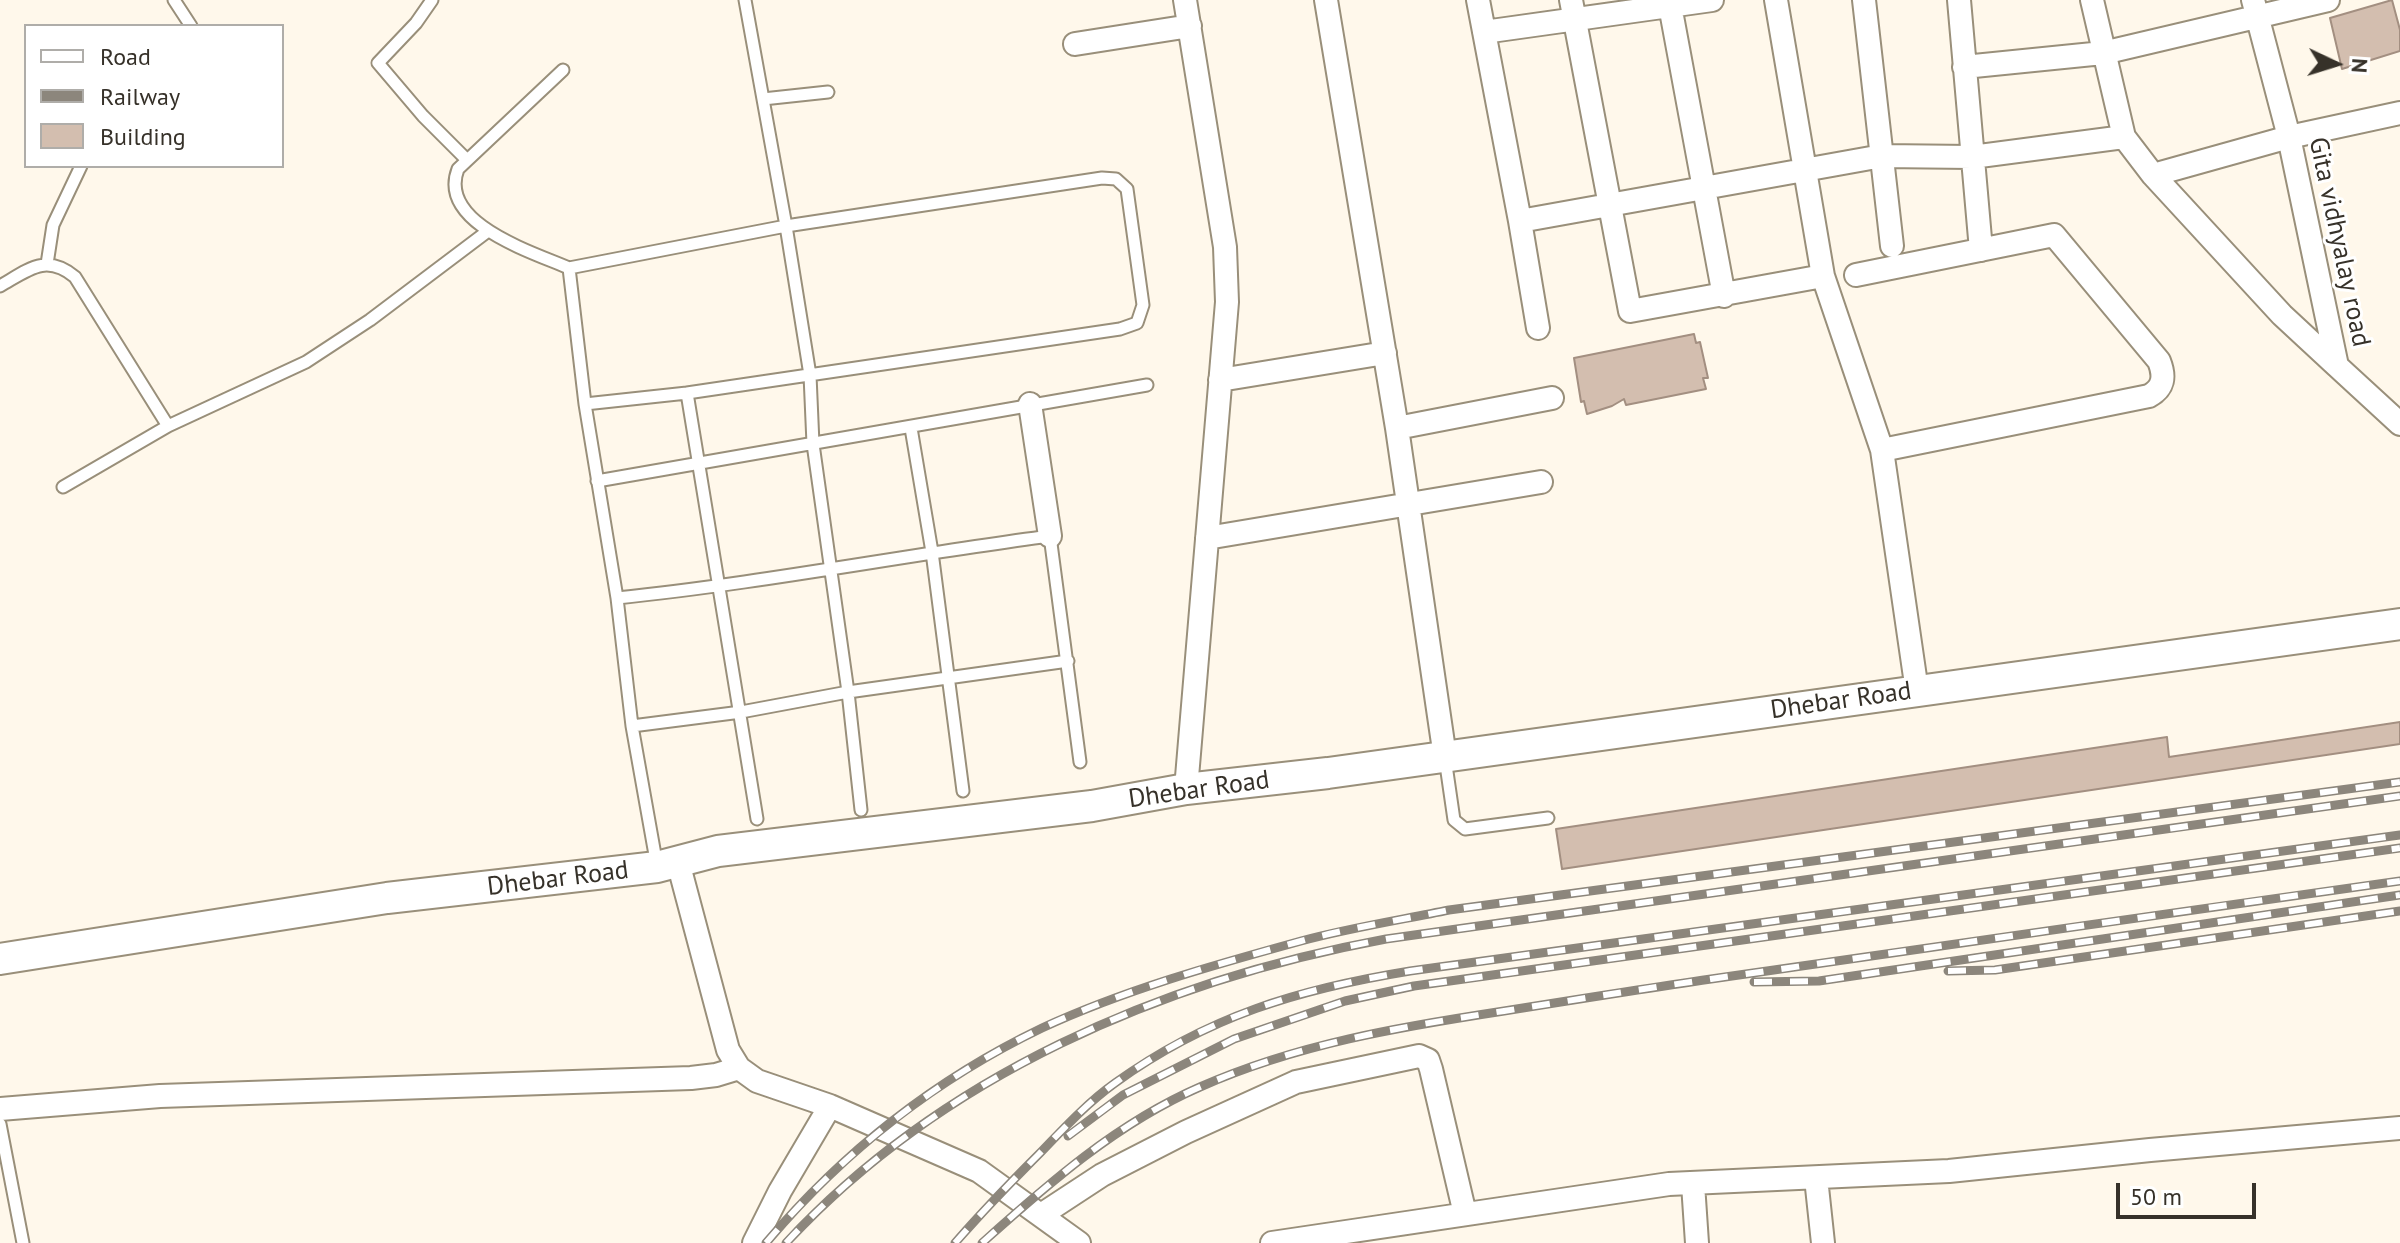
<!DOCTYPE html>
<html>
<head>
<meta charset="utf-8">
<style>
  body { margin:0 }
  #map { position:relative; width:2400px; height:1243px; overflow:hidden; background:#fff8eb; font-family:"PT Sans",sans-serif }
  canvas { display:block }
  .legend { position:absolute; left:24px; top:24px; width:260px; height:144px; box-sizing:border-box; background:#fff; border:2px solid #afada9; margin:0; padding:10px 14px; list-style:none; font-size:24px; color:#363129 }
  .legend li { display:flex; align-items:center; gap:16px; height:40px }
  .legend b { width:40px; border:2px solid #afada9 }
  .north { position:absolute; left:2296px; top:24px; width:80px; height:80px; -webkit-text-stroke:6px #fff; paint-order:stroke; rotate:94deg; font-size:22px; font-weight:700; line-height:32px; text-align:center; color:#363129 }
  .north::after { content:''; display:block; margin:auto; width:28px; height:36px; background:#363129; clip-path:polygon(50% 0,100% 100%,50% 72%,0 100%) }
  .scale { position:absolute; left:2116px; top:1183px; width:140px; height:36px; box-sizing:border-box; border:4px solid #363129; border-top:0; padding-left:10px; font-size:24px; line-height:28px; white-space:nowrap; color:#363129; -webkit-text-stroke:6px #fff; paint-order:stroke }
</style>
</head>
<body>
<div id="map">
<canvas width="2400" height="1243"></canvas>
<ul class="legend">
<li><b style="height:10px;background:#fff"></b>Road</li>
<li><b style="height:10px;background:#8c867c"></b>Railway</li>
<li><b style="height:22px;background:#d3beaf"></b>Building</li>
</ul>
<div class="north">N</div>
<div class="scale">50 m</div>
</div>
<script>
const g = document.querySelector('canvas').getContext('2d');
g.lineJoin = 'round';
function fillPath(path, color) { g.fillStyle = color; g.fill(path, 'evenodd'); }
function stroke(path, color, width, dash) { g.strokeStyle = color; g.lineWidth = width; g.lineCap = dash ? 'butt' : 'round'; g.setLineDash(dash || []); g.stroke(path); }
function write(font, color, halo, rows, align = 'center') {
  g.font = font + ' "PT Sans",sans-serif'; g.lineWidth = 6; g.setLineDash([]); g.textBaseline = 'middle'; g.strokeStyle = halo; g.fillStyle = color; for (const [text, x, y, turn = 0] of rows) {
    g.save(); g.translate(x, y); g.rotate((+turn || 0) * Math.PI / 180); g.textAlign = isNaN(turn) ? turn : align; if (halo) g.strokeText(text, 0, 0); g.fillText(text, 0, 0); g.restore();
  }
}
const building = new Path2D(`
  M2392 0 2400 30V51L2342 69 2330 18Z
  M1694 334 1696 343 1700 342 1708 378H1703L1706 389 1626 405 1624 399 1612 406 1587 414 1584 401 1581 402 1574 358Z
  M2400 722V744L1562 869 1556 829 2167 737 2169 757Z`);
const lane = new Path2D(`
  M174 0 191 26
  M432 0 416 23 378 63 423 116 467 160
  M745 0 786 226 810 375 813 444 848 692 861 810
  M563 70 458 169C437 223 532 252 569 268L585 404 617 598 632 726 657 866
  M763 99 828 92
  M47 264 53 225 81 166
  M569 268 786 226 1102 178 1116 179 1127 189 1143 305 1137 323 1120 329 687 393 585 404
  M0 286C28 270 46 253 75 277L168 426
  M687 393 757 819
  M911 428 932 552 963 791
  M597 481 1147 385
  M63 487 168 426 306 362 370 320 488 231
  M617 598C762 583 905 555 1050 536L1080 762
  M632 726 741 712 848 692 1068 661
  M1445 758 1454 820 1465 829 1548 818
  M0 1124 23 1243`);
const street = new Path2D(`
  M1185 0 1225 247 1227 302 1186 789
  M1326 0 1397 428 1445 757
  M1478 0 1520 221 1882 156 1972 157 2124 137
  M1571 0 1630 311 1823 276
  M1669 0 1724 296
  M1776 0 1823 276 1882 450 1917 691
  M1864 0 1892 246
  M1959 0 1981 250
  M2092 0 2124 137 2153 175 2282 315 2337 366
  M2253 0 2289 137 2337 366 2400 424
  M1484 32 1712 0
  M1075 44 1190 26
  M1964 67 2103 53 2328 0
  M2153 175 2289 137 2400 113
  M1520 221 1538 328
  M1856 275 2054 235 2159 361C2165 376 2164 388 2149 396L1882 450
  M1220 380 1385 353
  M1030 404 1050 536
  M1397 428 1552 398
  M1207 538 1541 482
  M678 862 728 1050 739 1068 757 1081 830 1106 979 1171 1079 1243
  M0 1109 160 1096 691 1078 716 1075 739 1068
  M1816 1178 1823 1243
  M1693 1184 1697 1243
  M1041 1215 1102 1175 1186 1132 1296 1082 1419 1056 1428 1060 1431 1069 1465 1214
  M754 1243 780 1191 830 1106
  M1272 1243 1669 1184 1949 1171 2150 1150 2400 1128`);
const secondary = new Path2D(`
  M0 959 387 898 657 867 718 851 1092 806 1186 789 1328 773 2400 624`);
const rail = new Path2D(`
  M1948 971 1995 970 2400 911
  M1754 982 1819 981 2400 895
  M1068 1136 1123 1095 1234 1039 1345 1001 1414 986 2400 848
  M766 1243C842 1153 936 1079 1042 1028 1124 990 1214 965 1301 941 1349 928 1400 920 1449 910L2400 782
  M786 1243C942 1075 1163 980 1386 939L2400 796
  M955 1243C982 1212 1010 1183 1039 1154 1063 1129 1087 1103 1115 1083 1208 1016 1299 989 1410 971L2400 835
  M982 1243C1048 1184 1117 1123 1200 1087 1297 1044 1399 1027 1504 1011 1573 1000 1642 989 1711 979 1941 946 2170 913 2400 881`);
const streetNames = [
  ["Gita vidhyalay road",2339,242,78],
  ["Dhebar Road",1841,701,-8],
  ["Dhebar Road",1199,790,-8],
  ["Dhebar Road",558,879,-7]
];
fillPath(building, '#d3beaf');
stroke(building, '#a38f81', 2);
stroke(lane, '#998f7a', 15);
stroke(street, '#998f7a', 26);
stroke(secondary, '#998f7a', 34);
stroke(lane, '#fff', 11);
stroke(street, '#fff', 22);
stroke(secondary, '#fff', 30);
stroke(rail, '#8c867c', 9);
stroke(rail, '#fff', 6, [18]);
write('26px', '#363129', '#fff', streetNames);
</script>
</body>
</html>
